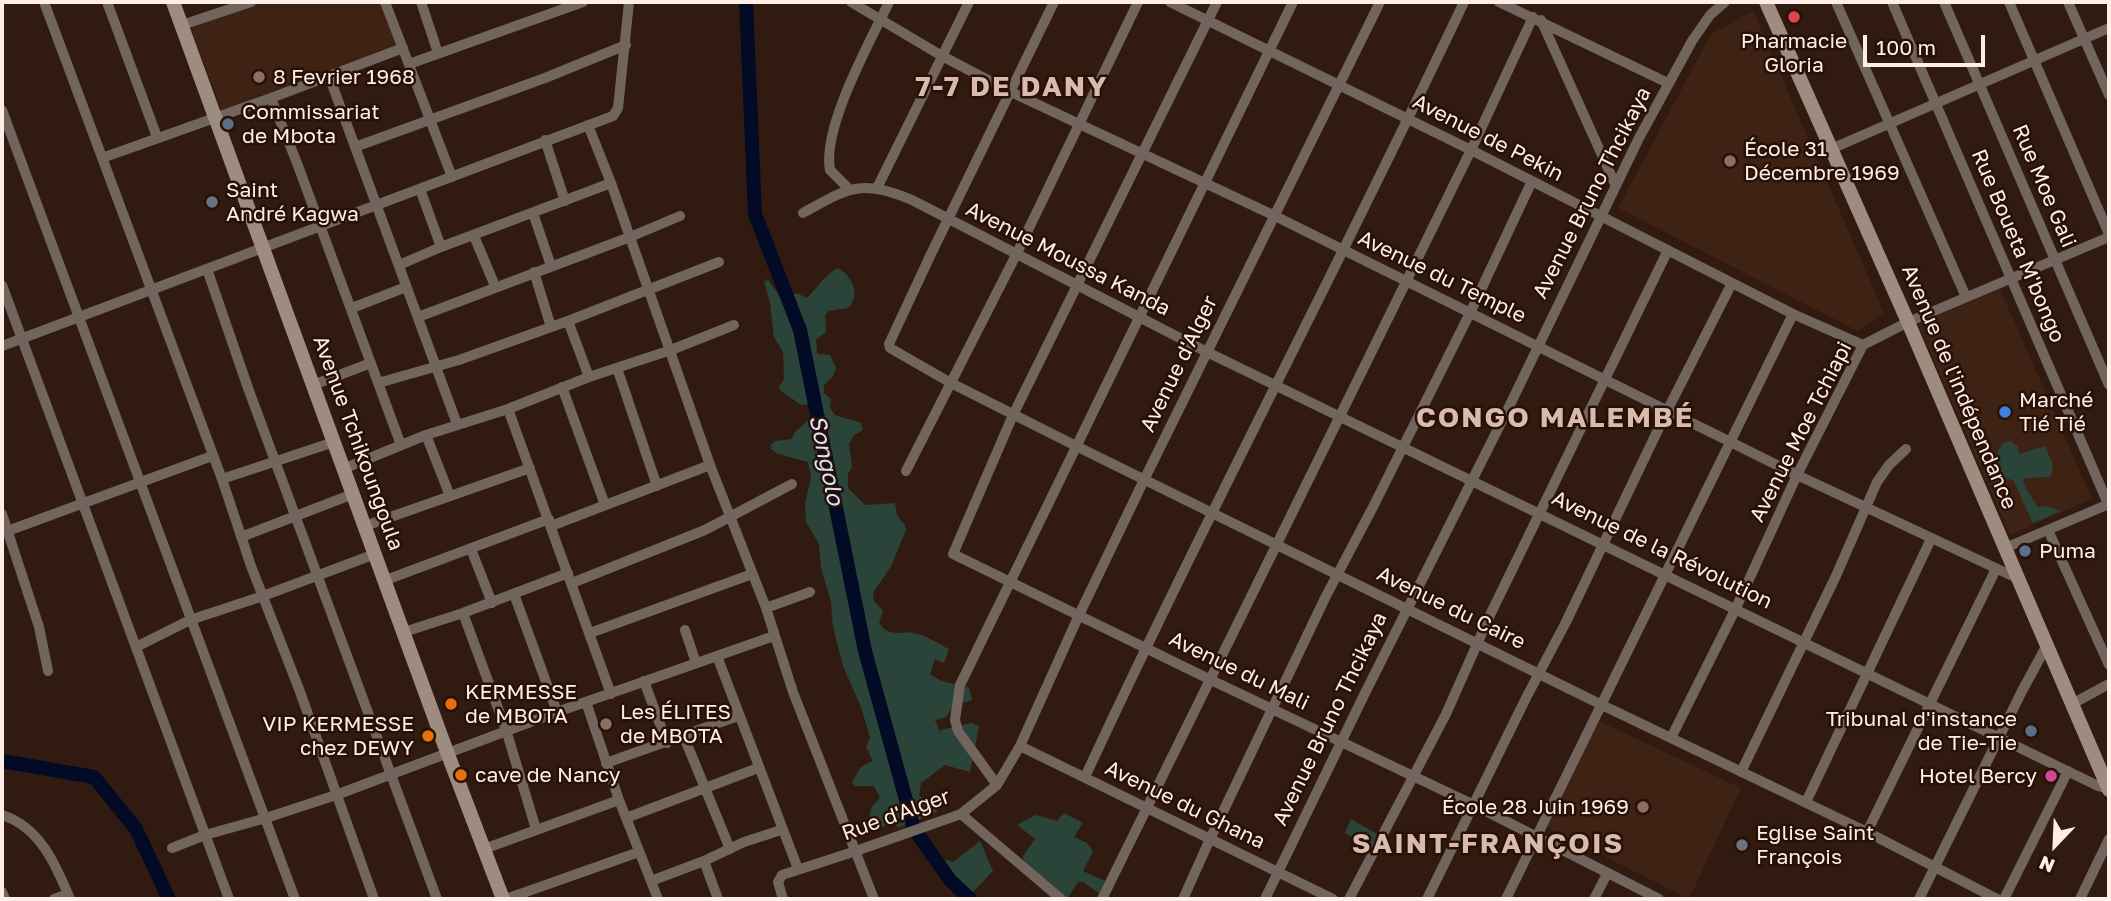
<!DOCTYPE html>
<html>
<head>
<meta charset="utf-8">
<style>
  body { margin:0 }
  #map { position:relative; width:2111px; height:901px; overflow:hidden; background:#311b10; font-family:"Golos Text",sans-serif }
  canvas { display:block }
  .frame { position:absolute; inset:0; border:4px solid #feeee7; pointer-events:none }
  .north { position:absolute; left:2020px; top:810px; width:70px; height:70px; -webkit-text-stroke:5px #271107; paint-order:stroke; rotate:203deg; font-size:19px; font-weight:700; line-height:28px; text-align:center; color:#feeee7 }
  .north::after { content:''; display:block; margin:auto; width:24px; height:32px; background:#feeee7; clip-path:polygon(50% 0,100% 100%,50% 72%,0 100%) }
  .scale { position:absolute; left:1863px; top:35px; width:122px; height:32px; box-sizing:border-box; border:4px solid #feeee7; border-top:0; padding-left:9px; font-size:21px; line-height:24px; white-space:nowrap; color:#feeee7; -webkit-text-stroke:5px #271107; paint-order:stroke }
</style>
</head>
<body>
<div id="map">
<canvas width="2111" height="901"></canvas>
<div class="frame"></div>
<div class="north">N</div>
<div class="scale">100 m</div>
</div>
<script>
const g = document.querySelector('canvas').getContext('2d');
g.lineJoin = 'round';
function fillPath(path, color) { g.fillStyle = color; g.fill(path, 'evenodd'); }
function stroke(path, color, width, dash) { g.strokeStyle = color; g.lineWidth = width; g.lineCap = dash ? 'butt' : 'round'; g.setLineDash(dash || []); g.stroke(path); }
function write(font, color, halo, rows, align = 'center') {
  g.font = font + ' "Golos Text",sans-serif'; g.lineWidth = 5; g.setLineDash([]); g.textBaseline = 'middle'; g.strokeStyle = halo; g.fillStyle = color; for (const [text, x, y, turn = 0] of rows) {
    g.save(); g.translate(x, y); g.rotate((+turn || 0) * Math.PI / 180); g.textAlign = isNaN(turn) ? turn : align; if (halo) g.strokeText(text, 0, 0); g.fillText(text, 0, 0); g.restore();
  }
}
const built = new Path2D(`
  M258 2H381L397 45 222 110 189 26Z
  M1753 11 1884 313 1858 331 1618 208 1711 34Z
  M2000 289 2092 499 2010 535 1918 324Z
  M1597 720 1741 788 1689 899 1545 826Z`);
const green = new Path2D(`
  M838 268C853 277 861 295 848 308L828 311 825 316 826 332 816 339 817 354 830 355 836 368 833 376 824 385V393L831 399 830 408 835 415 861 423 863 430 854 435 849 444 852 467 848 474V488L865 505 895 503 897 515 905 525 906 530 891 566 873 593 874 601 883 611 879 622C887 638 900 631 913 633 925 634 938 644 949 649L944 663 935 659 930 674 941 681 969 687 972 700 954 706 946 717 935 720 940 732 941 730 971 723 979 726 970 772 945 765 921 783 919 796 938 803 937 812 898 828 894 822 876 830 868 823 872 806 880 798 874 786H854L852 782 861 767 873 761 866 747 870 737 861 707 843 666 833 627 831 602 821 568 819 544 806 522 805 504 811 477 808 462 778 454 771 449V445L775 441 792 439 795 432 813 416 814 411 809 404 801 405 780 390 779 387 784 379 783 352 774 337 770 303 764 281 768 280C783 299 798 326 801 350 804 369 804 385 814 403L831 501 837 520 848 588 860 640 861 656 881 716 885 709 859 614 851 573 850 554 840 518 839 505 803 335 797 312 784 293 799 294 806 298C818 289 823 275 838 268Z
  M2011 441 2018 447 2019 454 2045 446C2049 458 2057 465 2050 477L2025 478 2023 481 2026 489 2038 507 2045 506 2061 511 2033 523 2013 480 2004 478 1992 487 1985 465 1989 466 2003 443Z
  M1064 813 1083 823 1074 837 1087 843 1093 851 1083 871 1105 881 1099 893 1083 882H1078L1067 899H1061L1023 864V856L1035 839 1017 825 1036 815 1057 821Z
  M1351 819 1377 834 1370 847 1345 833Z
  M924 838 939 858 953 862 980 841 993 871 972 893 977 899H960L956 894 918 841Z`);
const river = new Path2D(`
  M746 2 755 214 800 330 865 651 914 829 950 880 970 899
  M2 761 94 777 136 829 169 899`);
const street = new Path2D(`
  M44 2 222 479 251 566 299 689 374 899
  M107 2 157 137
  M385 2 452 177
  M421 2 438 53
  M851 2 942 56 1011 92 1273 215 1797 475 2019 579
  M1054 2 931 254 889 344 890 348 951 383 1076 446 1602 705 1867 832 1997 899
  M1170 2 1471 150 1793 314 1863 345
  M1217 2 1013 415 953 554 1211 680 1474 805 1659 899
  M1499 2 1668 83
  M1836 2 1966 297
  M1892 2 2109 506
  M1944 2 2109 385
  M2009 2 2109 234
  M2068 2 2109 95
  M1541 20 1615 184
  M182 25 251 2
  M409 64 583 2
  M329 76 457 424
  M271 98 297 163 401 445
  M2 110 295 899
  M588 125 611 183 710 465 766 608 793 692 874 899
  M545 140 565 201
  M355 147 545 78 626 45
  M1831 149 2109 28
  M102 158 271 98 403 48
  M877 188 969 2
  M420 189 441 247
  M849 189 830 170C822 127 870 42 889 2
  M533 213 551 266
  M803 213C849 187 861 179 912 200L1207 352 2098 786 2109 789
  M474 236 495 286
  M399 265 441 247 611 183
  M207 269 248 388 437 899
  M534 272 551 327
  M2 285 229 899
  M352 308 406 287
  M418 317 630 237 680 216
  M568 321 589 377
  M2 346C206 271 409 191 613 116L618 108 629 2
  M617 368 657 486
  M378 383 459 360 568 321 719 262
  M313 385 371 363
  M562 387 605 505
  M508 409 611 694
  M426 435 450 496
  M343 469 426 435 508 409 589 377 671 350 734 325
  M906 471 1017 253 1138 2
  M222 479 334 442
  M2 514 39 627 48 671
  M365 526 530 468
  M551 526 710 465
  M2048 530 2109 665
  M2 533 212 456
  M241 537 353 494
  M2005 548 2109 504
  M471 549 492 603
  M386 580 549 519
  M572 583 705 530 792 484
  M514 594 557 712
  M766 608 810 592
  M463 613 506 730 536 829
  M685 630 696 663
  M404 632 463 613 568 573
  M590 633 752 574
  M136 647 190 620 263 596 375 554
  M717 656 798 869
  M644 681 667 743
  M586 702 619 800 658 899
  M2072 704 2109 684
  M684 737 730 849
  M1671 738 1735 610 1797 475 1863 345 1908 322 2109 237
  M1020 746 1333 899
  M606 763 738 716
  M1741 772 1835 578 1877 482 1889 465 1906 449
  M1085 777C1206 516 1341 262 1464 2
  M997 785 958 731 955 720 960 685 1293 2
  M1806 802 1931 539
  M961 814 1061 899
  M2 815C40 827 56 865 70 899
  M626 818 758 768
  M1867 832 1996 569
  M172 848 205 835 266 818 336 795 557 712 774 636
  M484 849 619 800
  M704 861 718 899
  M651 881 704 861 744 842 781 830
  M2 892 5 899
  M54 899 68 894
  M506 899 639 852
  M783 899 778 882 782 875 856 851 961 814 997 785 1020 746 1079 615 1144 480 1380 2
  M1102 899 1471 150 1533 17
  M1183 899 1210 839 1325 598 1373 507 1470 313 1532 181
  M1265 899 1365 693 1507 411 1639 138 1692 41 1710 15 1725 2
  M1349 899 1446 714 1490 615 1668 250
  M1427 899 1526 698 1566 622 1667 411 1732 283
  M1506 899 1793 314
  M1594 899 1607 874
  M1919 899 2022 691 2047 645
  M2004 899 2068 771
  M2080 899 2109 839`);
const secondary = new Path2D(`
  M173 2 447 752 503 899
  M1766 2 1908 322 2109 790`);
const markers = [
  [1794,17,7,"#e0444e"],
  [259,77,7,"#8d6e63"],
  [228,124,7,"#5c6f8a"],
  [1730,161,7,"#8d6e63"],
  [212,202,7,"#6b7280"],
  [2005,412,7,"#3f7fe0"],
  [2025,551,7,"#5c6f8a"],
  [451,704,7,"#e8710a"],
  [606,724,7,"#8d6e63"],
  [2031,731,7,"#5c6f8a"],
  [428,736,7,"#e8710a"],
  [461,775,7,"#e8710a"],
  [2051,776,7,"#d1479c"],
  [1643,807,7,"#8d6e63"],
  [1742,845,7,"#6b7280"]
];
const poiNames = [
  ["Pharmacie",1794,41,"center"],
  ["Gloria",1794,65,"center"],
  ["8 Fevrier 1968",273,77],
  ["Commissariat",242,112],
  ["de Mbota",242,136],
  ["École 31",1744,149],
  ["Décembre 1969",1744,173],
  ["Saint",226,190],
  ["André Kagwa",226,214],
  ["Marché",2019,400],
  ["Tié Tié",2019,424],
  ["Puma",2039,551],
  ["KERMESSE",465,692],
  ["de MBOTA",465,716],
  ["Les ÉLITES",620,712],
  ["de MBOTA",620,736],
  ["Tribunal d'instance",2017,719,"right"],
  ["de Tie-Tie",2017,743,"right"],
  ["VIP KERMESSE",414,724,"right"],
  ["chez DEWY",414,748,"right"],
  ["cave de Nancy",475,775],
  ["Hotel Bercy",2037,776,"right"],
  ["École 28 Juin 1969",1629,807,"right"],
  ["Eglise Saint",1756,833],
  ["François",1756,857]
];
const streetNames = [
  ["Avenue de Pekin",1488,138,27],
  ["Rue Moe Gali",2044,186,67],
  ["Avenue Bruno Thcikaya",1592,193,-63],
  ["Rue Boueta M'bongo",2018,246,67],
  ["Avenue Moussa Kanda",1068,259,27],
  ["Avenue du Temple",1442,277,26],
  ["Avenue d'Alger",1179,364,-64],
  ["Avenue de l'indépendance",1959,387,67],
  ["Avenue Moe Tchiapi",1801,432,-63],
  ["Avenue Tchikoungoula",358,443,70],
  ["Avenue de la Révolution",1662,550,26],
  ["Avenue du Caire",1451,608,26],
  ["Avenue du Mali",1239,671,26],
  ["Avenue Bruno Thcikaya",1330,719,-64],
  ["Avenue du Ghana",1185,805,26],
  ["Rue d'Alger",896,815,-20]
];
const waterNames = [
  ["Songolo",826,460,78]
];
const districtNames = [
  ["7-7 DE DANY",1012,87],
  ["CONGO MALEMBÉ",1555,418],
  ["SAINT-FRANÇOIS",1488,844]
];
fillPath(built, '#3e2214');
fillPath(green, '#2b4439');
stroke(river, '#020a25', 14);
stroke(street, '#71655e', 10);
stroke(secondary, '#9e8c81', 14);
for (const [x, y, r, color] of markers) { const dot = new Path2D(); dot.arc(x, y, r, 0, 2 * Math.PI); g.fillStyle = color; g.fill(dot); stroke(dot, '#271107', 2.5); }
write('21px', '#feeee7', '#271107', poiNames, 'left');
write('21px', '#feeee7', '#271107', streetNames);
write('italic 23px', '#d6e3fb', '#271107', waterNames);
g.letterSpacing = '2px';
write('bold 28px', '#d9baac', '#271107', districtNames);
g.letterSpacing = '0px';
</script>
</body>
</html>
